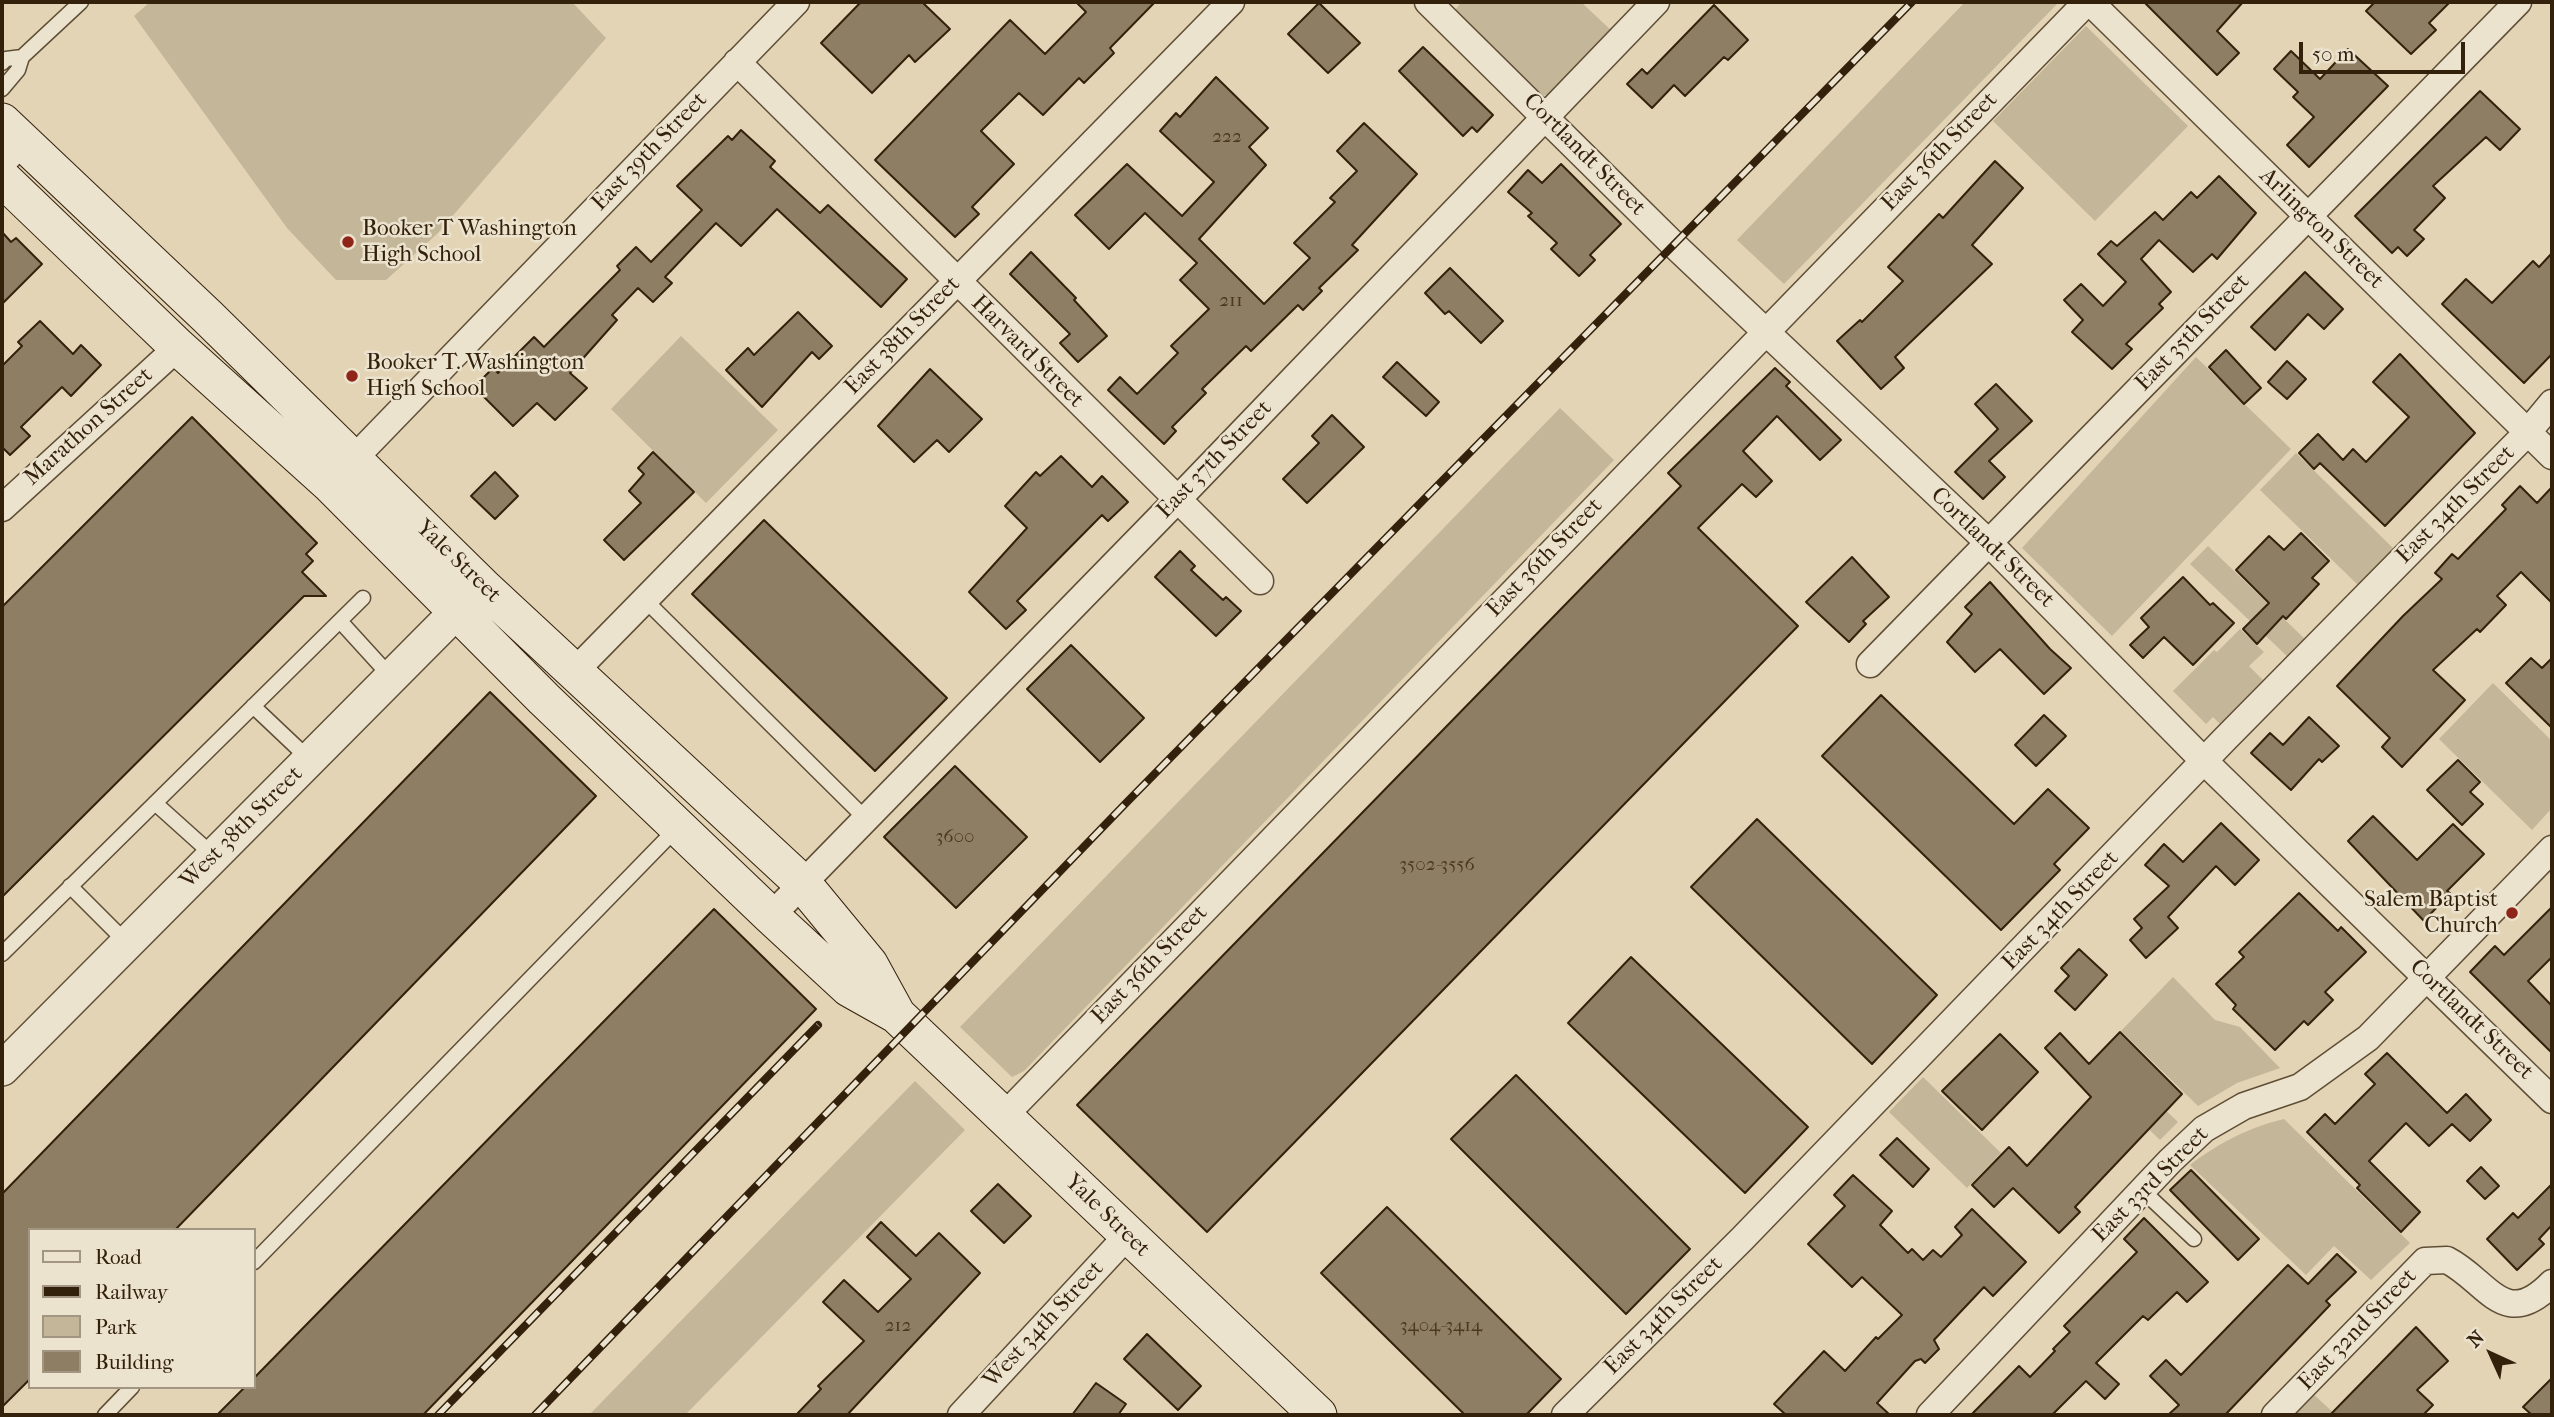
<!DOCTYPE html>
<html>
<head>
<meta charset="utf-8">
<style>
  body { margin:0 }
  #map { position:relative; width:2554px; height:1417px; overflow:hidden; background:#e2d4b5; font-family:"IM FELL French Canon",serif }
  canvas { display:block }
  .frame { position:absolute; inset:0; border:4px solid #33210c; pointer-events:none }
  .legend { position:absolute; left:28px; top:1228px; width:228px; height:161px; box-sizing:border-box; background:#ece3cf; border:2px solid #a29581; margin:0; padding:9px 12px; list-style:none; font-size:21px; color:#33210c }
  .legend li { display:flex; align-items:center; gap:14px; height:35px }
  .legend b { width:35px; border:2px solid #a29581 }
  .north { position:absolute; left:2456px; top:1319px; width:70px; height:70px; -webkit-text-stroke:5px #ece3cf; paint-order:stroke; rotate:315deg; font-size:19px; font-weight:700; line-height:28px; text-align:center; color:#33210c }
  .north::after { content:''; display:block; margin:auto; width:24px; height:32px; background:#33210c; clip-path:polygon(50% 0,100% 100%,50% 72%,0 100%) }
  .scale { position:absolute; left:2299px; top:42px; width:166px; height:32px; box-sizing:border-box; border:4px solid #33210c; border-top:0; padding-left:9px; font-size:21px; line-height:24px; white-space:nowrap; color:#33210c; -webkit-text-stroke:5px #ece3cf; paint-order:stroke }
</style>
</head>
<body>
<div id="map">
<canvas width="2554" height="1417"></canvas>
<div class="frame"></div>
<ul class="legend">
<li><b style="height:9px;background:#ece3cf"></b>Road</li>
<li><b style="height:9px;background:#33210c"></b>Railway</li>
<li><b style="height:19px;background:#c4b698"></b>Park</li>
<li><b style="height:19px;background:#8e7e64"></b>Building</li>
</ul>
<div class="north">N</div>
<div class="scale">50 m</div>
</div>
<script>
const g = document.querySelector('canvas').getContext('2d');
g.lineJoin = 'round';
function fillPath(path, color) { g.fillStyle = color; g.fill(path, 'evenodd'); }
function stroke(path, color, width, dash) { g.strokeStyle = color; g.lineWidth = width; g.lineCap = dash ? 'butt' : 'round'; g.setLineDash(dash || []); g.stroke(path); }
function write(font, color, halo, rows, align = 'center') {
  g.font = font + ' "IM FELL French Canon",serif'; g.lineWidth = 5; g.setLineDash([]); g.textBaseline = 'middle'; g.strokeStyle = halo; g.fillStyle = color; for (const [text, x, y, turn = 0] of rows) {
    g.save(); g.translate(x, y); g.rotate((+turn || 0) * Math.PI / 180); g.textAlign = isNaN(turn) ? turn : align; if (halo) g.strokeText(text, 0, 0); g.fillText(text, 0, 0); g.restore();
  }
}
const green = new Path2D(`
  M150 2H572L606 38 437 234 386 280H336L287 228 134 16Z
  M1461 2H1581L1614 33 1551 96 1541 95 1454 12Z
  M1965 2H2059L1784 284 1737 240Z
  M2086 26 2188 126 2095 221 1993 121Z
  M681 336 778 430 706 503 611 409Z
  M2196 357 2291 449 2112 636 2022 548Z
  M1560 408 1614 460 1024 1071 1012 1077 960 1027Z
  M2296 453 2395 550 2359 586 2260 490Z
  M2208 546 2307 641 2290 659 2190 564Z
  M2240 629 2264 652 2249 666 2263 680 2220 724 2213 717 2206 724 2173 691 2214 650 2217 652Z
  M2493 683 2552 741V808L2532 830 2439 739Z
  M2173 977 2215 1020 2240 1027 2280 1068 2237 1083 2198 1106 2121 1031Z
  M2102 1050 2178 1122 2160 1140 2085 1068Z
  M1923 1077 2001 1153 1967 1188 1889 1112Z
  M915 1081 965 1130 685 1415H589Z
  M2284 1119 2410 1243 2371 1280 2334 1246 2306 1275 2190 1165C2220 1142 2248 1128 2284 1119Z
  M2311 1392 2336 1415H2289Z`);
const building = new Path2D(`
  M861 2H922L950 29 915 62 909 55 872 93 821 43Z
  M1076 2H1155L1110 48 1114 53 1084 83 1079 78 1043 115 1019 93 981 131 1014 164 972 207 979 214 955 237 875 160 1010 20 1045 54 1086 12Z
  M2144 2H2243L2217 31 2239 53 2217 75Z
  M2375 2H2450L2429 23 2436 30 2411 54 2366 11Z
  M1319 3 1360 43 1328 73 1288 34Z
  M1714 5 1748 40 1728 60 1724 57 1685 96 1674 85 1652 108 1627 84 1642 69 1647 74Z
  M1423 47 1493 115 1477 132 1472 127 1463 136 1399 71Z
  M2348 49 2388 86 2309 167 2287 145 2314 117 2293 97 2298 92 2274 69 2291 51 2320 79Z
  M1216 77 1268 128 1249 147 1266 165 1199 239 1264 304 1310 258 1294 243 1335 202 1330 198 1357 171 1337 151 1364 123 1417 174 1352 245 1358 250 1319 288 1322 291 1303 310 1298 305 1251 351 1246 346 1202 389 1206 393 1172 427 1176 431 1164 444 1108 390 1120 377 1137 394 1178 353 1171 346 1209 309 1180 280 1197 263 1145 213 1109 249 1075 215 1127 164 1182 216 1214 182 1160 131 1176 113 1180 117Z
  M2480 91 2520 129 2500 150 2486 137 2433 186 2445 198 2414 230 2424 239 2407 256 2398 247 2392 253 2355 216Z
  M741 130 775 161 770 167 820 213 828 205 907 279 881 307 777 209 741 246 716 223 665 277 672 283 653 302 638 288 612 315 617 320 570 373 587 388 555 420 537 403 513 426 474 387 493 368 498 373 534 337 544 347 620 270 617 266 636 247 651 262 702 210 677 186 728 136 732 140Z
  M1995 161 2023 188 1972 245 1992 264 1895 357 1904 368 1881 389 1837 341 1860 320 1862 322 1903 281 1888 267 1939 214 1943 218Z
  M1561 164 1621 224 1590 255 1595 260 1579 276 1551 249 1557 243 1528 216 1532 213 1508 192 1528 170 1542 183Z
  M2219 176 2256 213 2217 259 2212 254 2193 272 2159 240 2141 259 2171 292 2159 304 2163 308 2126 344 2132 349 2112 369 2072 332 2083 320 2064 300 2081 284 2103 306 2126 282 2098 254 2111 241 2117 246 2155 212 2163 220 2191 192 2197 198Z
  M2 232 11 242 16 238 42 264 2 304Z
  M1031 252 1076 298 1074 300 1107 336 1078 362 1060 343 1070 334 1010 274Z
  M2552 253V354L2524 383 2442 304 2466 279 2492 303 2533 261 2539 267Z
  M1450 268 1503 321 1481 343 1449 311 1445 314 1425 293Z
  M2305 272 2343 309 2324 329 2308 314 2275 350 2251 327Z
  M798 312 832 346 819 359 812 352 762 407 726 370 748 348 754 355Z
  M40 321 73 354 81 345 101 365 71 396 62 387 21 427 30 436 10 455 2 447V366L22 346 18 342Z
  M2226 350 2261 388 2244 404 2209 367Z
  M2400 354 2475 433 2385 526 2320 463 2314 469 2299 453 2318 434 2343 460 2353 449 2366 462 2409 417 2373 382Z
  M2287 361 2306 379 2287 399 2268 382Z
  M1397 362 1439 402 1426 416 1383 377Z
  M1775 368 1790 382 1786 386 1841 440 1820 460 1777 416 1743 451 1772 481 1756 497 1742 484 1698 528 1798 626 1207 1232 1077 1105 1681 486 1668 473Z
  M930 369 982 419 949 452 937 440 914 462 878 426Z
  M1996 384 2032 421 1989 461 2005 477 1983 499 1955 472 1998 429 1975 404Z
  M1332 415 1364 447 1307 503 1283 479 1319 443 1312 436Z
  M192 417 317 543 306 554 313 561 302 572 326 596H304L2 897V607Z
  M653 452 694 492 624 560 604 540 641 503 629 491 644 474 638 468Z
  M1061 456 1092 487 1102 476 1128 502 1108 521 1102 515 1017 601 1026 610 1006 629 969 592 1027 528 1005 506 1036 472 1040 476Z
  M495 472 518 496 495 519 471 496Z
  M2520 486 2537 503 2552 487V603L2521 572 2497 596 2506 605 2480 632 2477 629 2433 670 2465 700 2402 767 2382 747 2390 738 2337 686 2403 616 2442 579 2435 573 2452 554 2458 559 2506 509 2502 505Z
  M764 520 947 698 875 771 692 594Z
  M2301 533 2329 561 2312 578 2319 584 2286 619 2283 616 2257 644 2243 629 2269 603 2236 570 2269 536 2284 550Z
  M1180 551 1195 566 1191 570 1223 600 1226 597 1241 611 1216 636 1155 577Z
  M1852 557 1889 597 1863 621 1866 624 1849 642 1806 602Z
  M2183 577 2210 605 2213 603 2234 623 2193 665 2164 637 2143 658 2130 645 2149 627 2141 618Z
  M1990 582 2050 649 2071 668 2044 694 2000 649 1975 672 1947 642 1972 614 1965 607Z
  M1071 645 1144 718 1100 762 1027 689Z
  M2531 658 2542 668 2552 658V728L2506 683Z
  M490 692 596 796 175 1230H30V1379L2 1407V1194Z
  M1881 695 2014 824 2048 789 2089 828 2054 864 2060 870 2001 930 1822 756Z
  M2044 715 2066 736 2036 766 2015 745Z
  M2309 717 2339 746 2322 762 2319 759 2291 790 2251 753 2270 733 2283 745Z
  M2458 760 2480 782 2470 792 2483 804 2462 825 2427 790Z
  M955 766 1027 837 956 908 884 837Z
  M2373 816 2417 860 2453 824 2484 854 2447 891 2450 893 2424 921 2348 841Z
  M1757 819 1937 995 1872 1064 1691 887Z
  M2221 823 2259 860 2235 885 2216 866 2168 917 2178 928 2146 958 2130 940 2142 928 2134 919 2169 886 2145 865 2164 844 2183 862Z
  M2299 893 2338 931 2341 927 2366 952 2325 992 2333 1000 2308 1025 2304 1021 2275 1050 2233 1009 2236 1005 2216 984 2244 957 2239 952Z
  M2552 907V957L2528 981 2552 1006V1053L2470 972 2495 946 2504 955Z
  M714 909 816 1009 423 1415H217L245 1387H254V1378Z
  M2079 949 2107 975 2075 1010 2055 991 2069 976 2061 968Z
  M1631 957 1808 1127 1745 1193 1568 1023Z
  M2120 1032 2182 1094 2075 1207 2080 1212 2059 1233 2013 1188 1994 1207 1972 1185 2009 1147 2027 1166 2091 1097 2045 1048 2060 1033 2089 1064Z
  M2000 1034 2038 1072 1982 1130 1942 1091Z
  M2387 1053 2447 1113 2466 1094 2491 1120 2470 1141 2452 1124 2429 1146 2406 1123 2369 1161 2420 1212 2401 1232 2357 1188 2360 1185 2307 1132 2325 1114 2335 1124 2375 1084 2365 1074Z
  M1516 1075 1690 1249 1626 1314 1451 1139Z
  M1897 1138 1929 1169 1913 1187 1880 1155Z
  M2481 1167 2499 1186 2485 1199 2467 1181Z
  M2191 1170 2259 1239 2238 1260 2170 1190Z
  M1853 1175 1892 1211 1880 1225 1908 1253 1912 1249 1923 1260 1933 1250 1941 1257 1962 1235 1955 1227 1972 1209 2026 1262 1993 1296 1984 1287 1934 1340 1939 1349 1925 1363 1921 1359 1915 1361 1877 1403 1890 1415H1786L1774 1404 1824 1351 1845 1371 1876 1337 1878 1339 1902 1315 1862 1277 1852 1287 1808 1244 1845 1206 1834 1195Z
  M998 1184 1031 1216 1004 1243 971 1211Z
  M2552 1184V1225L2539 1239 2544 1244 2517 1270 2487 1239 2513 1213 2518 1218Z
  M1387 1207 1561 1379 1526 1415H1465L1321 1273Z
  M2144 1218 2208 1282 2187 1302 2177 1292 2148 1320 2143 1316 2096 1363 2119 1384 2105 1399 2086 1381 2052 1415H1971L2019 1366 2030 1377 2055 1351 2053 1349 2070 1332 2064 1326 2137 1252 2124 1239Z
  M881 1222 916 1256 939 1233 980 1273 847 1415H796L821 1389 818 1386 864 1341 823 1302 844 1280 878 1312 911 1279 867 1237Z
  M2337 1254 2356 1272 2326 1301 2330 1305 2225 1415H2168L2179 1405 2150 1376 2166 1360 2181 1375 2288 1265 2308 1284Z
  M2416 1327 2448 1361 2417 1390 2433 1405 2423 1415H2330Z
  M1147 1334 1201 1386 1178 1410 1124 1359Z
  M2552 1378V1415H2532L2523 1407Z
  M1096 1383 1126 1404 1118 1415H1072Z`);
const service = new Path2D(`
  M2 63 6 59 22 57
  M2 89 18 70 22 57 81 2
  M645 600 866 819
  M340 621 391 677
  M253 706 309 759
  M155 803 214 856
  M70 886 127 943
  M2 954 363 598
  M2142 1190 2194 1239
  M254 1262 677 828
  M105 1415 132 1387`);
const minor = new Path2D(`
  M1428 2 1674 245 1988 542 2204 761 2552 1100
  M2090 2 2552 456
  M737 62 1260 581
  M2 163 22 142
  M341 472 796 2
  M2 508 178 347
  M1870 664 2518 2
  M575 671 1231 2
  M771 916 1177 500 1656 2
  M1004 1116 2087 2
  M961 1415 1127 1236
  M1565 1415 1742 1239 2225 739 2528 432 2552 403
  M1930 1415 2170 1161 2204 1129 2244 1106 2300 1087 2368 1038 2552 849
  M2275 1415 2425 1261 2447 1260C2488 1281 2504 1332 2552 1283`);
const tertiary = new Path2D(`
  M2 1069 475 593`);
const secondary = new Path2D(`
  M2 122 208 317 482 586 803 884 869 964 897 1015
  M2 178 178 347 330 484 544 699 771 916 849 988 897 1015 1318 1415`);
const rail = new Path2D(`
  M438 1415 818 1025
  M535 1415 1128 801 1912 2`);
const markers = [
  [348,242,7,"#8f2418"],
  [352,376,7,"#8f2418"],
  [2512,913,7,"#8f2418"]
];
const numberNames = [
  ["222",1227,137],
  ["211",1231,301],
  ["3600",955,837],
  ["3502-3556",1437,865],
  ["212",898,1326],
  ["3404-3414",1441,1326]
];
const streetNames = [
  ["East 39th Street",650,152,-46],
  ["East 36th Street",1940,152,-46],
  ["Cortlandt Street",1584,155,45],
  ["Arlington Street",2321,229,44],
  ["East 35th Street",2193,333,-46],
  ["East 38th Street",903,336,-46],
  ["Harvard Street",1027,352,45],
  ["Marathon Street",89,427,-42],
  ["East 37th Street",1215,460,-46],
  ["East 34th Street",2456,505,-45],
  ["Cortlandt Street",1992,548,44],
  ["East 36th Street",1545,558,-46],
  ["Yale Street",458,562,44],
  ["West 38th Street",242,828,-45],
  ["East 34th Street",2061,911,-46],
  ["East 36th Street",1150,965,-46],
  ["Cortlandt Street",2471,1020,44],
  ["East 33rd Street",2151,1185,-45],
  ["Yale Street",1107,1216,44],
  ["East 34th Street",1664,1316,-45],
  ["West 34th Street",1044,1325,-47],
  ["East 32nd Street",2358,1330,-46]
];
const poiNames = [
  ["Booker T Washington",362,229],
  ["High School",362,255],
  ["Booker T. Washington",366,363],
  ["High School",366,389],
  ["Salem Baptist",2498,900,"right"],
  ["Church",2498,926,"right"]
];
fillPath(green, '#c4b698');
fillPath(building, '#8e7e64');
stroke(building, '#33210c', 2);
stroke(service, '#5f4e36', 17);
stroke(minor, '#5f4e36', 29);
stroke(tertiary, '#5f4e36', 36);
stroke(secondary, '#33210c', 39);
stroke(service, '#ece3cf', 14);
stroke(minor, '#ece3cf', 26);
stroke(tertiary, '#ece3cf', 33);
stroke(secondary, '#ece3cf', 37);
stroke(rail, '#33210c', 8);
stroke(rail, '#ece3cf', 5, [16]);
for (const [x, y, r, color] of markers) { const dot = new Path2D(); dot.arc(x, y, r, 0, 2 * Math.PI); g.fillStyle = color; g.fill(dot); stroke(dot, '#ece3cf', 2.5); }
write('19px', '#4a3822', null, numberNames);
write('23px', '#33210c', '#ece3cf', streetNames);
write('23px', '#33210c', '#ece3cf', poiNames, 'left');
</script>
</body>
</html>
